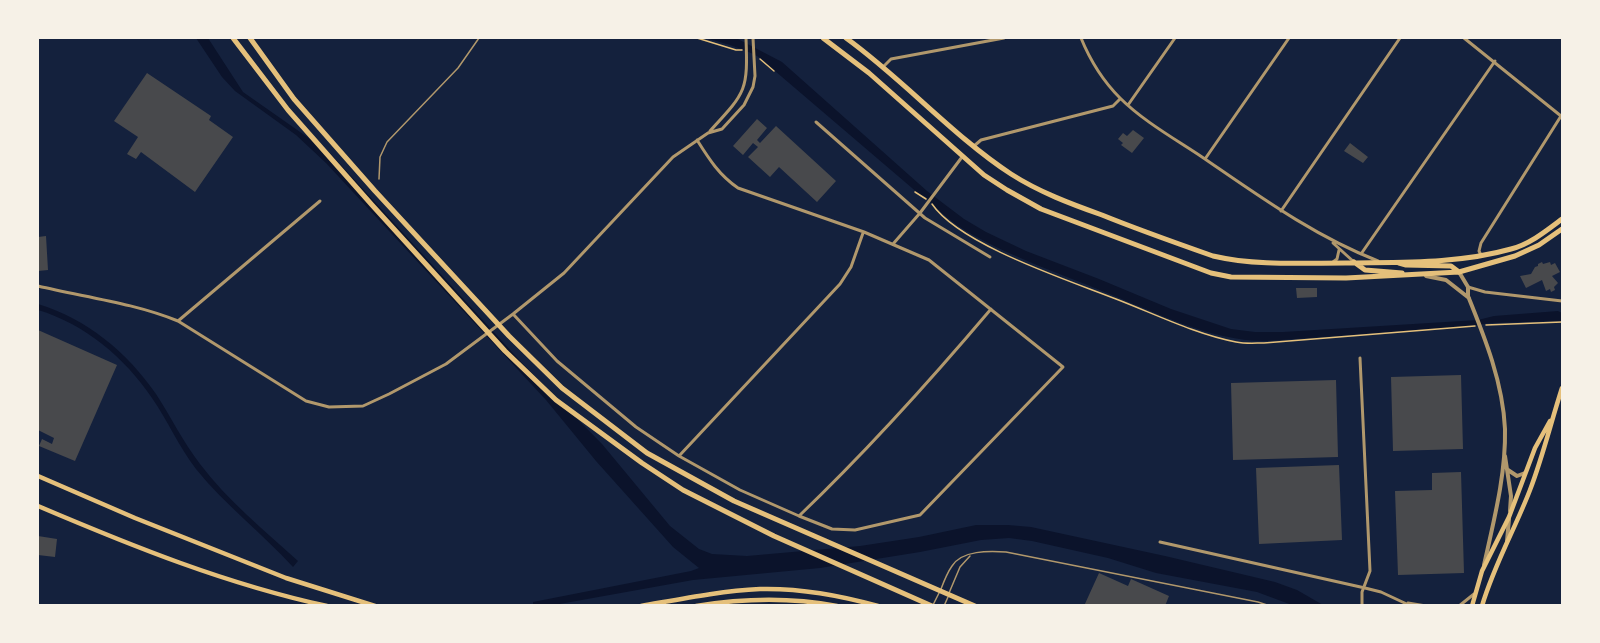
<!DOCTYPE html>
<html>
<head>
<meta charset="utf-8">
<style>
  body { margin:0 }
  #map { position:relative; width:1600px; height:643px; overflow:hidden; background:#14213d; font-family:Arial,sans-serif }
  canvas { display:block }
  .frame { position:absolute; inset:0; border:39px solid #f6f1e7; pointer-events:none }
</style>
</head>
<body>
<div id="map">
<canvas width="1600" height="643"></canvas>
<div class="frame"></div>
</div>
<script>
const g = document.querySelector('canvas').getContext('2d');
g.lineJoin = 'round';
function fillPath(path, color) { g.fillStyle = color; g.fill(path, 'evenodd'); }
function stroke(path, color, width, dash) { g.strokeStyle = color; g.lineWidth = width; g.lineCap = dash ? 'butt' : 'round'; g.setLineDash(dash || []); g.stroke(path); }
const water = new Path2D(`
  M196 38H208L243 92 330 153 522 363 602 444 670 526 699 549 712 554 747 556 860 546 919 537 976 525H1008L1031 527 1165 556 1275 582 1297 590 1323 605H1292L1257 592 1156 573 1108 558 1032 541 1009 538 981 540 920 552 820 568 693 580 554 605H533V602L691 571 699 568 673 547 596 461 546 400 326 163 296 135 235 91 222 77Z
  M704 38H736L782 62 927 191 964 219 986 232 1026 251 1099 279 1171 309 1231 329 1255 332H1283L1478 320 1494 316 1558 311 1562 313V321L1490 323 1465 327 1267 341C1212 342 1153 311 1102 291 1059 273 1014 258 973 235 962 229 952 222 943 214 934 208 930 197 919 194L768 65C759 52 721 42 704 38Z
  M38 304C87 319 127 352 156 394 171 417 183 442 200 464 228 501 264 530 298 561L293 567C262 533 225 505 196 469 179 447 168 421 152 398 125 358 85 324 38 310Z`);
const building = new Path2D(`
  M147 73 211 116 209 120 233 137 195 192 141 152 136 159 127 154 138 137 114 121Z
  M757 119 767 128 757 140 760 143 776 126 836 181 817 202 779 167 770 177 748 157 758 147 753 143 743 155 733 146Z
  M1133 130 1144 138 1132 153 1121 145 1123 143 1118 139 1123 133 1127 136Z
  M1350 143 1368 157 1363 163 1344 151Z
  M46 236 48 270 38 271V237Z
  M1542 262 1543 264 1550 262 1551 265 1555 263 1560 272 1552 276 1558 283 1554 287 1555 290 1551 292 1550 289 1546 291 1542 280 1526 288 1520 276 1531 274 1535 267 1538 266V264Z
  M1296 288H1317V297L1297 298Z
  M38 330 117 365 75 461 39 446 42 439 52 444 54 438 38 430Z
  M1461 375 1463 449 1393 451 1391 377Z
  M1336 380 1338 457 1233 460 1231 383Z
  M1339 465 1342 540 1259 544 1256 468Z
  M1461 472 1464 573 1398 575 1395 491 1432 490V473Z
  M38 536 57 539 55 557 38 555Z
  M1099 573 1128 586 1131 579 1169 596 1165 606H1084Z`);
const path = new Path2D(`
  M697 38 736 50H742
  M760 59 774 71
  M915 192 926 199
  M932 204C960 245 1068 280 1116 299 1155 314 1195 334 1236 342 1246 344 1255 343 1264 343L1475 326
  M1486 325 1562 322`);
const service = new Path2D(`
  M379 179 380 157 387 142 458 68 479 38
  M941 589C944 581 947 573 952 566 962 550 989 551 1006 552L1258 602 1270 606
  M949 593 960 567 970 556
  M933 605 939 593
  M944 606 948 597`);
const minor = new Path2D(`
  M1081 38C1090 60 1103 81 1120 98 1143 121 1175 139 1202 157 1259 196 1314 236 1378 261
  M1464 38 1561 116
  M883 67 891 59 1004 38
  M1128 105 1175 38
  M816 122 925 218 990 257
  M710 131C746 92 748 91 746 38
  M974 146 981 140 1113 106 1120 99
  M1205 159 1289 38
  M1281 211 1400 38
  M1333 243 1354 262
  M893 244 920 213 962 157
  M1361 254 1495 61
  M1481 255 1479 251 1481 243 1561 116
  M1333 262 1337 259 1339 250
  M38 286C84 297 134 303 178 321L306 401 329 407 363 406 389 394 446 364 513 314 564 273 673 157 708 133 722 129 744 105 753 87 755 76 753 38
  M1468 287 1485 292 1562 301
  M513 314 557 361 636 427 679 456 740 490 799 516 832 529 855 530 920 515 1063 367 929 260 864 232 738 188C719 175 709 159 697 140
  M178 321 320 201
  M1360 358 1370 571 1362 592V606
  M679 456 840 284 851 267 863 233
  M799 516C867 451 930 381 991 309
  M1160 542 1365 588 1381 592 1411 606
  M1408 603 1426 606
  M1459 606 1474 594`);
const tertiary = new Path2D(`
  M1459 272 1468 287V296C1485 338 1503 383 1505 429 1506 474 1494 520 1484 565
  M1426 276 1446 280 1469 298
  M1505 456 1511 496 1510 511
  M1508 470 1517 476 1525 473
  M1507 541 1509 519`);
const primary = new Path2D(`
  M38 476 135 518 286 578 375 606
  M38 506C132 546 226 584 327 606
  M641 606C681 599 720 591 760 589 800 588 839 595 878 606
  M696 606C744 598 790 597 837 606
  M1472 606 1482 571 1509 517 1535 448 1550 421
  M1482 606C1494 565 1515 529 1530 490 1543 456 1551 422 1562 388`);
const trunk = new Path2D(`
  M823 38 869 73 984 175 1007 190 1041 209 1211 273 1231 277 1346 278 1459 272 1515 256 1539 245 1562 229
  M846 38C903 79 953 136 1011 174 1039 192 1071 204 1102 215 1139 230 1176 243 1213 256 1256 266 1302 263 1346 263 1401 262 1458 264 1511 249 1530 244 1546 231 1562 219
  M1354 262 1365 270 1402 273
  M1399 263 1406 265 1451 266 1459 272`);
const motorway = new Path2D(`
  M233 38 288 110 372 205 505 351 556 400 642 463 683 490 774 536 932 606
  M250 38 294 99 375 191 509 336 562 388 647 453 734 501 975 606`);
fillPath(water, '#0b132b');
fillPath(building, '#48494c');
stroke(path, '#e5c07b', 1.5);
stroke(service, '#b1986c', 1.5);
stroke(minor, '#b1986c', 3);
stroke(tertiary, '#b1986c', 4);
stroke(primary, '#e5c07b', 4.5);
stroke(trunk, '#e5c07b', 5);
stroke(motorway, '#e5c07b', 5);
</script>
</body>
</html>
